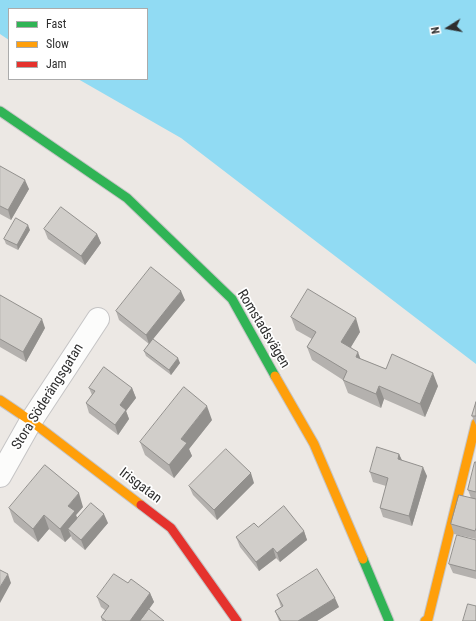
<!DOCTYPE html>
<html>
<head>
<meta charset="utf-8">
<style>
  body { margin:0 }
  #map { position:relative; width:476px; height:621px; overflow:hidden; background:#ece8e4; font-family:"Roboto Condensed",sans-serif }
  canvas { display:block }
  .legend { position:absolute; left:8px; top:8px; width:140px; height:72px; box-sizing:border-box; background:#fff; border:1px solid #ababab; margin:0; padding:5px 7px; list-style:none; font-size:12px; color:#2e2e2e }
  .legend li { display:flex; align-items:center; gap:8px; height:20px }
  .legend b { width:20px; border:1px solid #ababab }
  .north { position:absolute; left:428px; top:8px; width:40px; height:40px; -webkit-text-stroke:3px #fff; paint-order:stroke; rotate:259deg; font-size:11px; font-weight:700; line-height:16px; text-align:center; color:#2e2e2e }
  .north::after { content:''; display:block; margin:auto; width:14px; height:18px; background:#2e2e2e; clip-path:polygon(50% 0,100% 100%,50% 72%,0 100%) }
</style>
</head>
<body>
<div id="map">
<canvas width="476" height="621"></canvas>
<ul class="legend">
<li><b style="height:5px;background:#30b455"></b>Fast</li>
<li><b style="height:5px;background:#ff9f0a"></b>Slow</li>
<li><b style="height:5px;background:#e5322d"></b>Jam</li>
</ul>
<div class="north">N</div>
</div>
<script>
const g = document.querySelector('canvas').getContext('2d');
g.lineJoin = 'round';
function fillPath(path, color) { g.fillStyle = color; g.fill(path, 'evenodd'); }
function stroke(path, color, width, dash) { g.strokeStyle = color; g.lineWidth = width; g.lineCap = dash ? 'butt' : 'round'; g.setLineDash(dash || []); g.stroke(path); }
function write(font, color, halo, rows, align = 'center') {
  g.font = font + ' "Roboto Condensed",sans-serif'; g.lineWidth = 3.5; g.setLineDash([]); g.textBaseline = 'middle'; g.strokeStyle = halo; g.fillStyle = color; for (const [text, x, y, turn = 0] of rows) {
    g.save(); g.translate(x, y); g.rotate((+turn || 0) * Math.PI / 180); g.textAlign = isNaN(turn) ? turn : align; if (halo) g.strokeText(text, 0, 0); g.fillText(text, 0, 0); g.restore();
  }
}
const water = new Path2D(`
  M0 0H476V364L181 138 78 79H147V9H9V40L0 34Z`);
const street = new Path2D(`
  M0 476 31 421 98 319`);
const fast = new Path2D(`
  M0 111 127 198 232 299 275 376
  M363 559 389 621`);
const slow = new Path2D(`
  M275 376 314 444 363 559
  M0 400 31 421 141 505
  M425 621 428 619 476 423`);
const jam = new Path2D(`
  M141 505 171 528 237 621`);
const wall = new Path2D(`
  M0 166 29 189 11 220 0 214Z
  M44 229 97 234 101 243 85 265 48 239Z
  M30 230 18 250 6 244 4 239Z
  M0 295 45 328 26 362 0 347Z
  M185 300 153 339 180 363 171 375 146 356 144 351 149 344 119 320 116 311Z
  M291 317 360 332 351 347 361 359 386 369 438 386 425 417 384 399 381 408 348 393 343 380 312 360 307 347 312 339 296 330Z
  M89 388H132L136 398 126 411 129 419 118 435 89 413 86 403 92 395Z
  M476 402V425L472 416Z
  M212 420 189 449 192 456 174 478 145 455 140 442Z
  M399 454 402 460 427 476 412 526 383 517 380 508 386 486 373 482 370 472Z
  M476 462V539L454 534 451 524 471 498 468 490Z
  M254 483 217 520 193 495 189 486Z
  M83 507 76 515 77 519 108 523 85 550 72 539 71 536 65 542 49 529 38 542 14 522 9 508Z
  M258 527 304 531 307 540 280 562 276 558 259 571 240 547 236 537Z
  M476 540V579L453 573 449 564Z
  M128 583 150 593 154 602 145 614 164 621H102L101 617 105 610 101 607 97 597Z
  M277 595 339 607 317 621H279L275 611 281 607Z`);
const shadedWall = new Path2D(`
  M25 180 29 189 11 220 8 210Z
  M28 225 30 230 18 250 17 245Z
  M97 234 101 243 85 265 81 256Z
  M181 291 185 300 149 344 146 335Z
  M356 318 360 332 346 355 341 342Z
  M42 319 45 328 26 362 23 352Z
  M358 352 363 366 356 357Z
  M178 358 180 363 171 375 169 370Z
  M433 373 438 386 425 417 420 404Z
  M379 386 384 399 381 408 376 394Z
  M132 388 136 398 126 411 129 419 118 435 115 425 120 405Z
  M207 406 212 420 189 449 192 456 174 478 169 465 181 439Z
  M399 454 403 463 398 459Z
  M423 467 427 476 412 526 409 516Z
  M251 473 254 483 217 520 214 510Z
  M79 493 83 507 76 515 80 525 68 529 71 536 65 542 60 529 68 506Z
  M104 514 108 523 85 550 81 540Z
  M44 515 49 529 38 542 33 529Z
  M304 531 307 540 280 562 277 553Z
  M273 548 276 558 259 571 256 562Z
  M8 574 11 583 0 603V587Z
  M150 593 154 602 141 621H130Z
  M335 598 339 607 317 621H298Z`);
const building = new Path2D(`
  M0 166 25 180 8 210 0 206Z
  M61 207 97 234 81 256 44 229Z
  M16 218 28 225 17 245 4 239Z
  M151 267 181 291 146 335 116 311Z
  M308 289 356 318 341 342 358 352 356 357 386 369 392 354 433 373 420 404 379 386 376 394 343 380 347 371 307 347 316 332 291 317Z
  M0 295 42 319 23 352 0 339Z
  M153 339 178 358 169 370 144 351Z
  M104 367 132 388 120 405 126 410 115 425 86 403 95 391 89 388Z
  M184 387 207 406 181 439 187 443 169 465 140 442Z
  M476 402V416H472Z
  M377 447 399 454 398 459 423 467 409 516 380 508 388 478 370 472Z
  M226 449 251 473 214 510 189 486Z
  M475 462H476V492L468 490Z
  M45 465 79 493 68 506 75 511 60 529 44 515 33 529 9 508Z
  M459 495 476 499V528L475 531 451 524Z
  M91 503 104 514 81 540 68 529Z
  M284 506 304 531 277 553 273 548 256 562 236 537 254 523 258 527Z
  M457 535 476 540V571L449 564Z
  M317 569 335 598 298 621H281L275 611 283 606 277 595Z
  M0 570 8 574 0 587Z
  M114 574 128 583 131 579 150 593 130 621H106L101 617 109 606 97 597Z
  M468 604 476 606V621H463Z
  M149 609 164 621H140Z`);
const streetNames = [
  ["Romstadsvägen",263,329,59],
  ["Stora Söderängsgatan",48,397,-58],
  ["Irisgatan",140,486,37]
];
fillPath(water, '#91dbf3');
stroke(street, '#c5c4c5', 24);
stroke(fast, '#c5c4c5', 11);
stroke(slow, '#c5c4c5', 11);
stroke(jam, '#c5c4c5', 11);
stroke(street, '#fcfcfb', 22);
stroke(fast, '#30b455', 9);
stroke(slow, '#ff9f0a', 9);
stroke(jam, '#e5322d', 9);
fillPath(wall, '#b4b1ae');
fillPath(shadedWall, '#92908d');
fillPath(building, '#d1ceca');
stroke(building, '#92908d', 1);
write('14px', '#2e2e2e', '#fff', streetNames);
</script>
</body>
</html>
